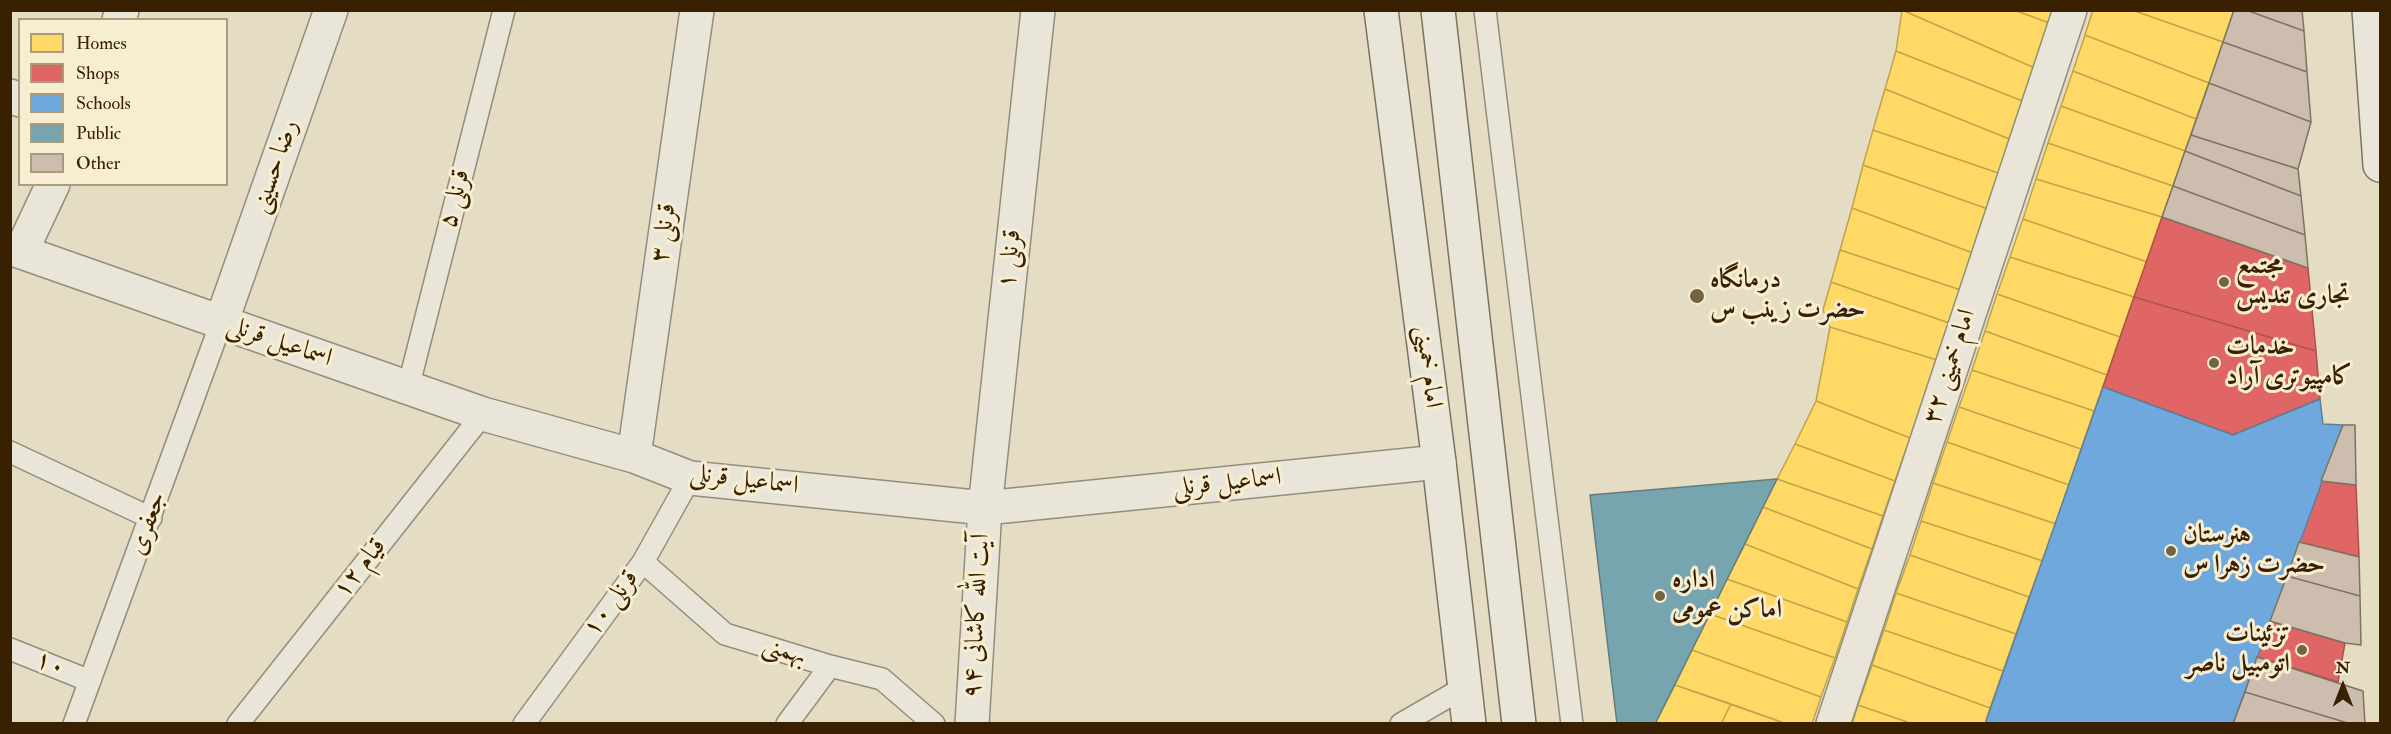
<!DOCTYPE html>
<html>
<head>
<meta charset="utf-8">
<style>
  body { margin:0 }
  #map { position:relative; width:2391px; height:734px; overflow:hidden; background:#e4dcc3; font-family:"IM FELL Double Pica",serif }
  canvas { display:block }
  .frame { position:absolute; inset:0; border:12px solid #382000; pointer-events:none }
  .legend { position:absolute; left:18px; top:18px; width:210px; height:168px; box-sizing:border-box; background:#f7edd0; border:2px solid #ab9b7d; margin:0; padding:8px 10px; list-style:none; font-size:18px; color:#382000 }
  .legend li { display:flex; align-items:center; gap:12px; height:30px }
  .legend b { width:30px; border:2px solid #ab9b7d }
  .north { position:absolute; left:2313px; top:656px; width:60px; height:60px; -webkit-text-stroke:4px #f7edd0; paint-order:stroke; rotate:0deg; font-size:16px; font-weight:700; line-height:24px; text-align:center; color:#382000 }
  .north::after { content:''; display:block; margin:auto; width:21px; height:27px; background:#382000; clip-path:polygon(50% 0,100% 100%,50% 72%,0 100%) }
</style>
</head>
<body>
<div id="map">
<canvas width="2391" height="734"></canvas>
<div class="frame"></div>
<ul class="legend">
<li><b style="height:16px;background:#ffd966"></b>Homes</li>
<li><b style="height:16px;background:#e06666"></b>Shops</li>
<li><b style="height:16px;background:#6fa8dc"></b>Schools</li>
<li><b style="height:16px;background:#76a5af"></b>Public</li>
<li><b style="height:16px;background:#cdbdae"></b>Other</li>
</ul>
<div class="north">N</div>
</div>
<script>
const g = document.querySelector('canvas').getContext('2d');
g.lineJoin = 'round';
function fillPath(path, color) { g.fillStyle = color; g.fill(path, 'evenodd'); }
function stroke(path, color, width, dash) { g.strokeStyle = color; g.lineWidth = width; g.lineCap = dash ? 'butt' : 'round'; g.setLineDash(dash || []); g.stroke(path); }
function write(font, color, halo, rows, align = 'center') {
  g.font = font + ' "IM FELL Double Pica",Amiri,serif'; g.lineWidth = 6; g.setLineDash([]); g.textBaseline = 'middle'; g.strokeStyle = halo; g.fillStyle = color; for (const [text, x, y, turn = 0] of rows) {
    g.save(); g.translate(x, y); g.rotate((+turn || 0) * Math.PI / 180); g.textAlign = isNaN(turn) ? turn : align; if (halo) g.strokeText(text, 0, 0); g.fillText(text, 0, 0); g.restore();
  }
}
const homes = new Path2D(`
  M1902 10 2037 69 2025 102 1896 51Z
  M1902 10H2014L2052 24 2037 69Z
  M2014 10H2056L2052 24Z
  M2093 10H2132L2223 42 2209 83 2085 35Z
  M2132 10H2234L2223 42Z
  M2085 35 2209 83 2196 119 2073 71Z
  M1896 51 2025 102 2012 140 1885 89Z
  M2073 71 2196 119 2185 151 2061 106Z
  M1885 89 2012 140 2001 174 1873 130Z
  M2061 106 2185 151 2173 186 2048 143Z
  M1873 130 2001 174 1988 209 1863 165Z
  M2048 143 2173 186 2162 217 2036 179Z
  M1863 165 1988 209 1973 253 1852 208Z
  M2036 179 2162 217 2147 262 2023 219Z
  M1852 208 1973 253 1961 290 1840 250Z
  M2023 219 2147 262 2134 297 2010 257Z
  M1840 250 1961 290 1949 323 1831 282Z
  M2010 257 2134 297 2120 337 1997 294Z
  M1831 282 1949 323 1937 360 1830 327 1823 310Z
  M1997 294 2120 337 2107 375 1985 331Z
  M1830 327 1937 360 1910 438 1816 401Z
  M1985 331 2107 375 2094 411 1972 370Z
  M1972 370 2094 411 2081 449 1959 407Z
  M1816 401 1910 438 1895 481 1795 444Z
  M1959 407 2081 449 2069 485 1947 442Z
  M1947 442 2069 485 2056 524 1933 483Z
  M1795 444 1895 481 1883 516 1777 479Z
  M1777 479 1883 516 1872 549 1763 507Z
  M1933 483 2056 524 2043 561 1921 521Z
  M1763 507 1872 549 1858 589 1745 544Z
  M1921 521 2043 561 2029 597 1910 555Z
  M1745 544 1858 589 1847 622 1727 579Z
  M1910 555 2029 597 2016 634 1896 593Z
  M1727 579 1847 622 1835 658 1710 614Z
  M1896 593 2016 634 2003 671 1884 630Z
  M1710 614 1835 658 1821 697 1692 650Z
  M1884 630 2003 671 1990 708 1872 665Z
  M1692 650 1821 697 1812 724H1787L1675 685Z
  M1872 665 1990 708 1985 724H1913L1858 705Z
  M1675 685 1731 704 1721 724H1655Z
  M1731 704 1787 724H1721Z
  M1858 705 1913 724H1852Z`);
const shops = new Path2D(`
  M2162 217 2308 268 2316 351 2134 297Z
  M2134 297 2316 351 2320 399 2233 435 2103 387Z
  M2321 481 2356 485 2359 557 2299 542Z
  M2270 621 2345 643 2338 682 2257 657Z`);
const schools = new Path2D(`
  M2103 387 2233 435 2320 399 2323 424 2343 425 2233 724H1985Z`);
const public = new Path2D(`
  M1777 479 1655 724H1617L1590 495Z`);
const building = new Path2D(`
  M2234 10H2246L2304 31 2307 72 2223 42Z
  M2246 10H2302L2304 31Z
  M2223 42 2307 72 2311 122 2209 83Z
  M2209 83 2311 122 2298 169 2191 135Z
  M2191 135 2298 169 2301 196 2185 151Z
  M2185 151 2301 196 2305 235 2173 186Z
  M2173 186 2305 235 2308 268 2162 217Z
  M2343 425H2355L2356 485 2321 481Z
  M2299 542 2359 557 2360 596 2287 576Z
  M2287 576 2360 596 2361 645 2345 643 2270 621Z
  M2257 657 2363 691 2365 724H2351L2245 692Z
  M2245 692 2351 724H2233Z`);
const lane = new Path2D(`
  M1485 10 1572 724
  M408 388 504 10
  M10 452 151 518
  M643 562 725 634 830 666 882 679 934 724
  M10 649 90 681
  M74 724 221 323
  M238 724 483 414
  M524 724 643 562 690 478
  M787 724 830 666
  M1401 724 1465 687`);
const street = new Path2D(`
  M119 20 122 10
  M10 96 20 100
  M10 248 483 414 634 456 690 478 985 508 1439 462
  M21 252 53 184
  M221 323 331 10
  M634 456 697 10
  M972 724 985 508 1038 10
  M1833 724 2070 10`);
const secondary = new Path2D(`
  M1381 10 1439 462 1469 724
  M1438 10 1519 724
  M2369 10 2380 165`);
const markers = [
  [2224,282,6,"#746244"],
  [1697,296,8,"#746244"],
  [2214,363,6,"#746244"],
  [2171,551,6,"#746244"],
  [1660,596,6,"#746244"],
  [2302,650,6,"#746244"]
];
const streetNames = [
  ["رضا حسینی",276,167,-71],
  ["قرنلی ۵",456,199,-76],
  ["قرنلی ۳",665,233,-82],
  ["قرنلی ۱",1011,259,-84],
  ["اسماعیل قرنلی",279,343,19],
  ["امام خمینی",1427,367,83],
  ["امام خمینی ۳۲",1951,367,-72],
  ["اسماعیل قرنلی",744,481,7],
  ["اسماعیل قرنلی",1227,484,-6],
  ["جعفری",149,524,-70],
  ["۱۲ قیام",361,569,-52],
  ["قرنلی ۱۰",612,604,-54],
  ["آیت الله کاشانی ۹۴",978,616,-87],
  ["بهمنی",784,652,17],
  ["۱۰",50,665,22]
];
const poiNames = [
  ["مجتمع",2236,267],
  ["تجاری تندیس",2236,297],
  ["درمانگاه",1710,281],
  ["حضرت زینب س",1710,311],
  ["خدمات",2226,348],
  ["کامپیوتری آراد",2226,378],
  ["هنرستان",2183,536],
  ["حضرت زهرا س",2183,566],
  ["اداره",1672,581],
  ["اماکن عمومی",1672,611],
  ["تزئینات",2290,635,"right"],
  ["اتومبیل ناصر",2290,665,"right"]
];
fillPath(homes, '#ffd966');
stroke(homes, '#c3a247', 1.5);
fillPath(shops, '#e06666');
stroke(shops, '#ae5147', 1.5);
fillPath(schools, '#6fa8dc');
stroke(schools, '#5e7f9a', 1.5);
fillPath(public, '#76a5af');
stroke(public, '#637d7a', 1.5);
fillPath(building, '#cdbdae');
stroke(building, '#7c7362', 1.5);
stroke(lane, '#958d7b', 24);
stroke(street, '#958d7b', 36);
stroke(secondary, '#7c7362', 36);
stroke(lane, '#e9e5d9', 21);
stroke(street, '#e9e5d9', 33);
stroke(secondary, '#e9e5d9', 33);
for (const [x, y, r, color] of markers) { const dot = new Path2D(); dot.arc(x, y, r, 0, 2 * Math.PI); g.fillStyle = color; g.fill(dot); stroke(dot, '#f7edd0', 2); }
write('26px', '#382000', '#f7edd0', streetNames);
write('bold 26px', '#382000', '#f7edd0', poiNames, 'left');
</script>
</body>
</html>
